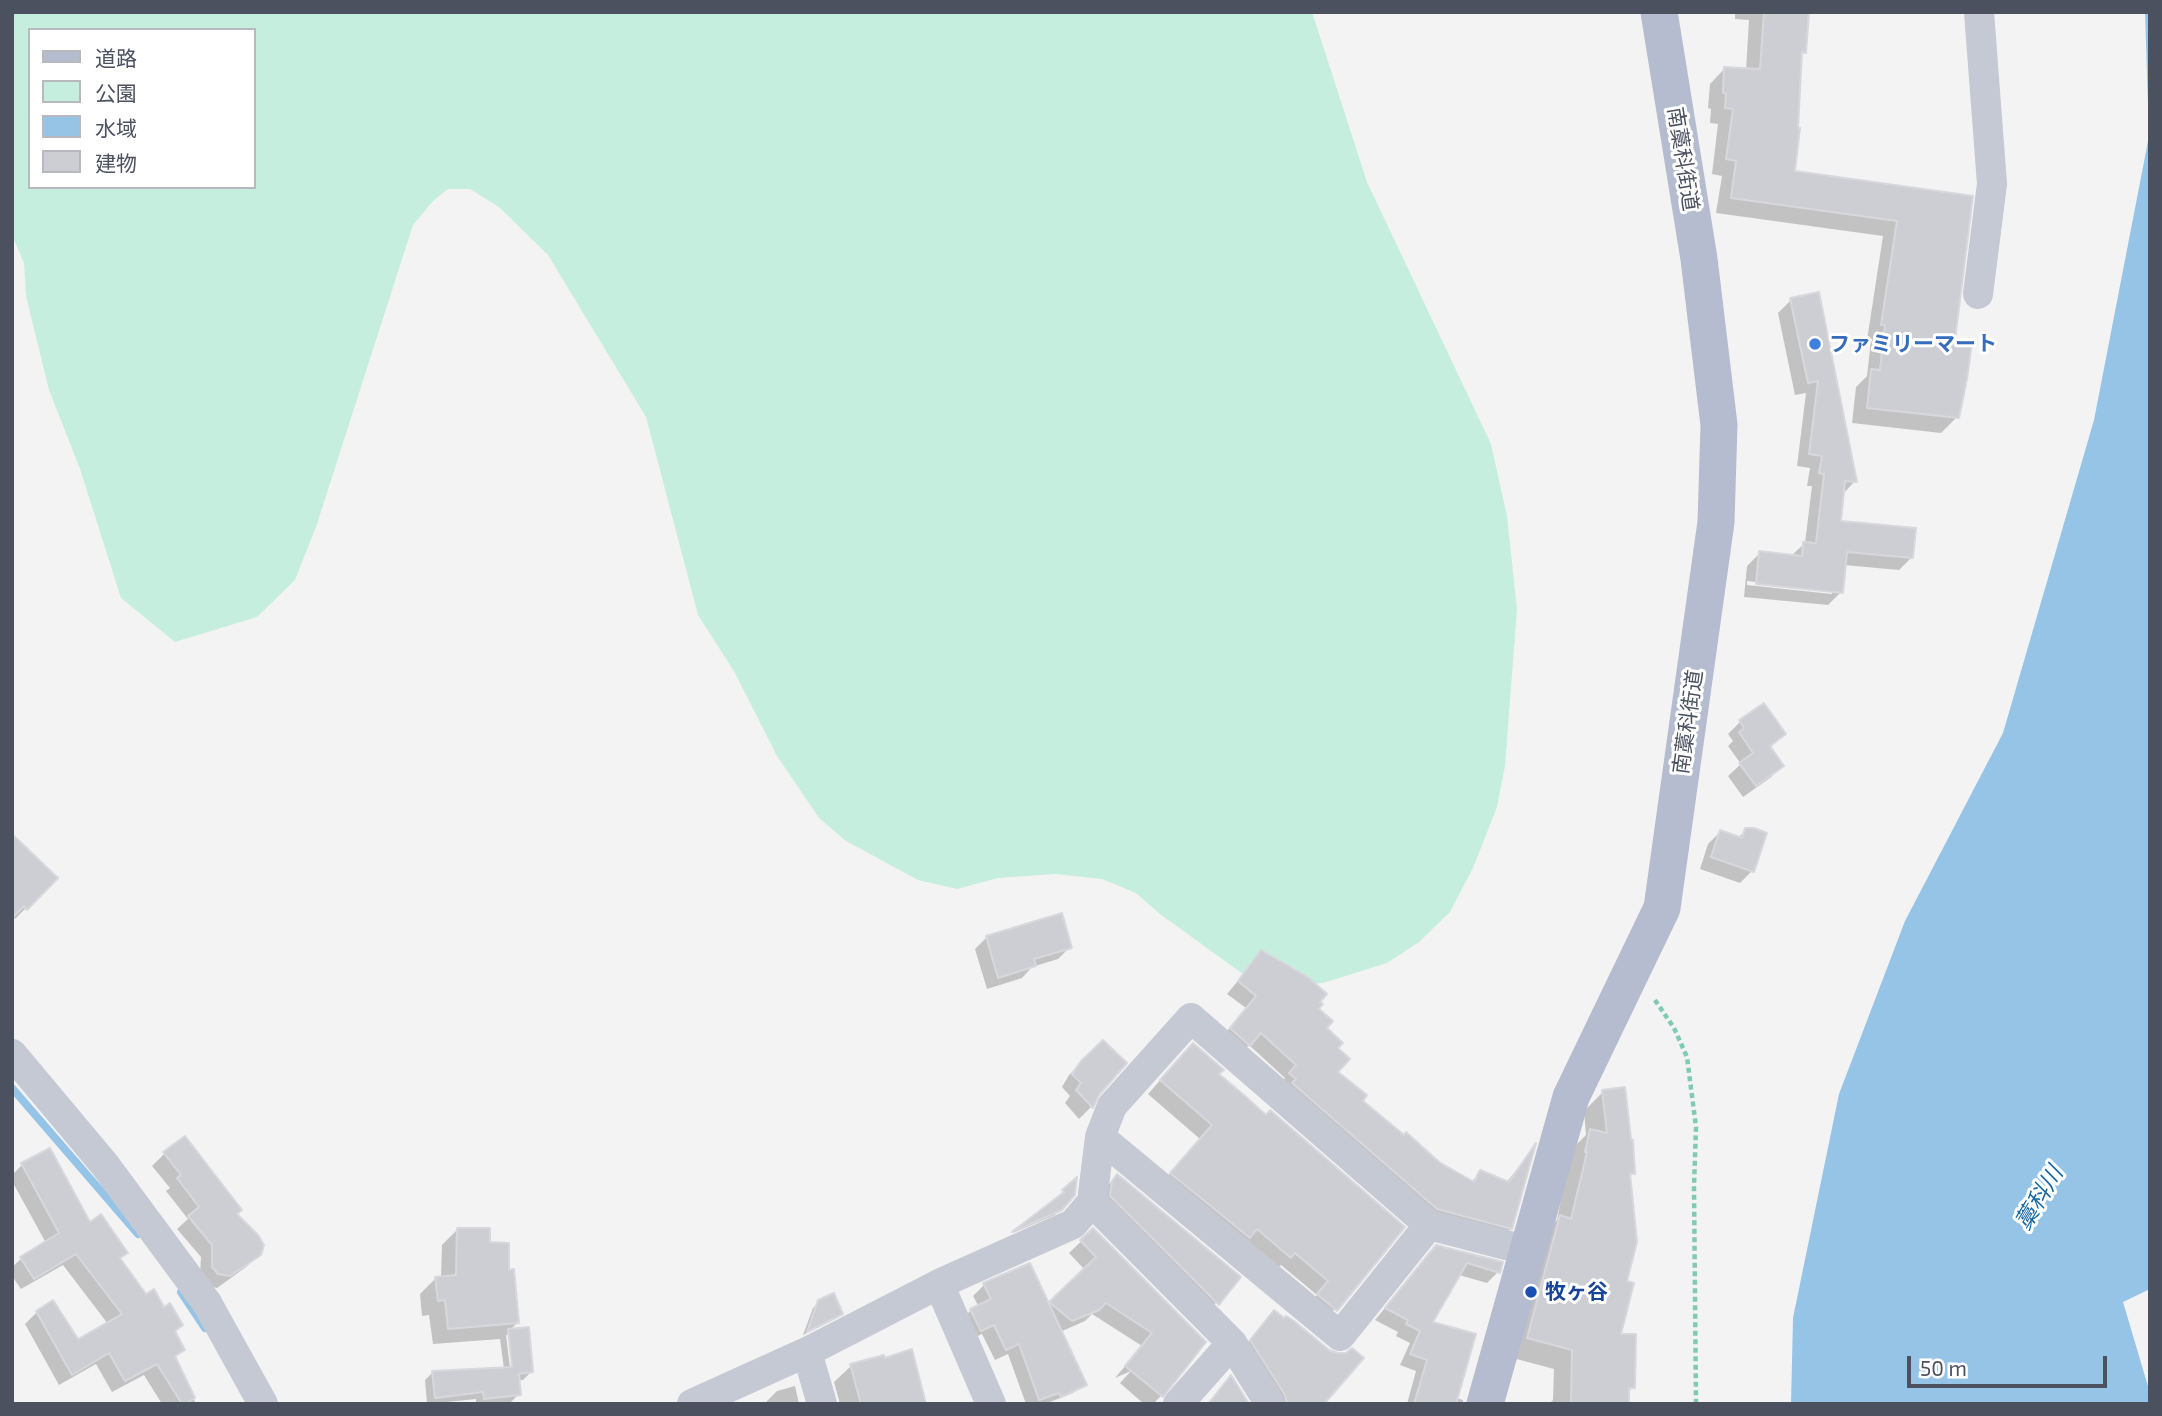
<!DOCTYPE html>
<html>
<head>
<meta charset="utf-8">
<style>
  body { margin:0 }
  #map { position:relative; width:2162px; height:1416px; overflow:hidden; background:#f4f3f3; font-family:"Exo 2","Noto Sans JP",sans-serif }
  canvas { display:block }
  .frame { position:absolute; inset:0; border:14px solid #4b515f; pointer-events:none }
  .legend { position:absolute; left:28px; top:28px; width:228px; height:161px; box-sizing:border-box; background:#fff; border:2px solid #b7b9bf; margin:0; padding:9px 12px; list-style:none; font-size:21px; color:#4b515f }
  .legend li { display:flex; align-items:center; gap:14px; height:35px }
  .legend b { width:35px; border:2px solid #b7b9bf }
  .scale { position:absolute; left:1907px; top:1356px; width:200px; height:32px; box-sizing:border-box; border:4px solid #4b515f; border-top:0; padding-left:9px; font-size:21px; line-height:24px; white-space:nowrap; color:#4b515f; -webkit-text-stroke:5px #fff; paint-order:stroke }
</style>
</head>
<body>
<div id="map">
<canvas width="2162" height="1416"></canvas>
<div class="frame"></div>
<ul class="legend">
<li><b style="height:9px;background:#b5bccf"></b>道路</li>
<li><b style="height:19px;background:#c6eede"></b>公園</li>
<li><b style="height:19px;background:#96c4e7"></b>水域</li>
<li><b style="height:19px;background:#cdced4"></b>建物</li>
</ul>
<div class="scale">50 m</div>
</div>
<script>
const g = document.querySelector('canvas').getContext('2d');
g.lineJoin = 'round';
function fillPath(path, color) { g.fillStyle = color; g.fill(path, 'evenodd'); }
function stroke(path, color, width, dash) { g.strokeStyle = color; g.lineWidth = width; g.lineCap = dash ? 'butt' : 'round'; g.setLineDash(dash || []); g.stroke(path); }
function write(font, color, halo, rows, align = 'center') {
  g.font = font + ' "Exo 2","Noto Sans JP",sans-serif'; g.lineWidth = 6; g.setLineDash([]); g.textBaseline = 'middle'; g.strokeStyle = halo; g.fillStyle = color; for (const [text, x, y, turn = 0] of rows) {
    g.save(); g.translate(x, y); g.rotate((+turn || 0) * Math.PI / 180); g.textAlign = isNaN(turn) ? turn : align; if (halo) g.strokeText(text, 0, 0); g.fillText(text, 0, 0); g.restore();
  }
}
const green = new Path2D(`
  M12 12H1312L1367 182 1491 444 1507 516 1517 609 1505 766 1497 807 1473 868 1450 912 1419 942 1387 963 1323 983 1285 986 1247 977 1160 914 1136 893 1102 879 1055 874 998 878 957 889 918 880 846 841 819 818 777 756 735 673 698 615 646 417 548 255 499 207 470 189H448L433 201 413 225 316 527 295 580 257 617 175 642 121 598 80 469 49 390 26 296 24 263 12 235ZM30 30H254V187H30Z`);
const water = new Path2D(`
  M2145 12H2150V1289L2123 1302 2150 1393V1404H1791L1793 1318 1839 1094 1905 921 2003 733 2094 420 2149 136Z`);
const shadow = new Path2D(`
  M1735 12H1807L1805 52 1800 56 1793 172 1971 197 1953 341 1957 417 1941 433 1852 423 1856 387 1867 376 1871 340H1867L1883 236 1716 213 1722 176 1712 174 1718 124 1710 123 1711 109 1708 108 1710 84 1725 68 1746 70 1749 20 1735 19Z
  M1791 300 1855 481 1842 495 1839 522 1912 557 1899 570 1844 565 1841 592 1828 605 1744 597 1747 566 1760 553 1791 556 1805 543 1812 486H1807L1810 468 1797 466 1806 393 1795 395 1778 313ZM1747 581 1832 590V594L1747 585Z
  M1763 705 1784 734 1770 748 1782 766 1770 778 1743 797 1728 776 1741 764 1728 746 1733 741 1728 734 1740 722Z
  M1746 830 1752 871 1740 883 1700 869 1708 844 1720 832 1738 838Z
  M56 878 15 919 12 916Z
  M987 937 1070 947 1058 959 1032 967 1022 978 987 989 975 949Z
  M1262 952 1316 1009 1336 1048V1072L1360 1101 1438 1163 1471 1182 1481 1172 1506 1183 1533 1149 1511 1228 1499 1240 1425 1221 1278 1086 1285 1078 1249 1045 1237 1057 1219 1041 1246 1008 1227 994Z
  M1103 1042 1097 1094 1091 1107 1079 1119 1065 1103 1070 1096 1062 1087 1069 1075Z
  M1180 1058 1217 1074 1402 1227 1323 1323 1306 1308 1317 1295 1281 1265 1277 1269 1159 1186 1200 1139 1148 1094Z
  M1603 1092 1633 1173 1629 1177 1625 1283 1618 1336 1633 1387 1628 1393V1404H1549L1553 1400 1554 1369 1509 1357 1541 1236 1557 1220 1571 1150 1586 1135 1584 1111Z
  M185 1139 259 1254 246 1267 217 1288 206 1285 200 1274 201 1257 177 1229 188 1219 166 1191 170 1188 152 1166 164 1154Z
  M22 1165 89 1225 173 1332 183 1350 174 1358 196 1404H162L144 1375 112 1392 96 1364 59 1385 25 1324 37 1312 77 1341 108 1324 63 1265 21 1289 12 1276V1267L21 1259 46 1243 12 1181V1175Z
  M1117 1176 1239 1277 1206 1314 1100 1207 1106 1187Z
  M1075 1181 1061 1208 1055 1215 1013 1233 1059 1198 1057 1197Z
  M458 1229 488 1244 507 1272 517 1323 510 1330 531 1372 523 1380H518L519 1394 511 1402 476 1404V1399L427 1404 425 1380 433 1372 504 1369 500 1339 433 1344 429 1315 422 1316 420 1294 436 1278H441L442 1245ZM506 1335H510L514 1375 511 1376Z
  M1093 1230 1204 1342 1161 1396 1153 1404H1144L1120 1383 1131 1371 1115 1378 1142 1346 1092 1314 1085 1321 1060 1332 1084 1382 1073 1393 1045 1404H1026L1008 1354 995 1360 982 1334 969 1340 960 1321 971 1310 979 1307 973 1296 984 1285 1048 1306 1085 1270 1069 1253Z
  M1436 1247 1498 1272 1487 1283 1459 1275 1430 1323 1456 1398 1463 1400V1404H1407L1416 1371 1400 1365 1410 1343 1396 1336 1398 1332 1375 1320Z
  M819 1302 841 1313 835 1319 803 1335 813 1308Z
  M1264 1323 1321 1404H1273L1241 1351Z
  M851 1366 925 1404H840L834 1382Z
  M795 1386 799 1404H764L777 1391Z`);
const stream = new Path2D(`
  M12 1088 138 1234
  M181 1292 205 1328`);
const building = new Path2D(`
  M1764 12H1809L1806 53 1802 52 1798 128H1800L1795 171 1973 196 1955 340 1972 342 1967 379 1959 418 1867 408 1871 369 1880 370 1885 325H1881L1897 221 1731 198 1736 161 1726 159 1733 109 1725 108 1726 94 1723 93 1724 67 1760 69Z
  M1819 292 1857 482 1845 481 1841 521 1916 528 1913 558 1847 552 1843 593 1756 584 1759 551 1802 556 1803 542 1816 543 1824 474 1819 473 1822 456 1809 454 1818 381 1808 383 1790 298Z
  M1764 703 1786 734 1770 746 1784 766 1756 786 1739 763 1753 753 1739 732 1744 728 1739 720Z
  M1745 828H1754L1767 833 1754 872 1711 857 1720 830 1742 838Z
  M12 834 58 878 27 910 24 906 12 918Z
  M1062 913 1072 948 1034 959 1036 966 998 978 986 936Z
  M1261 950 1308 977 1327 994 1320 1002 1323 1004 1319 1009 1333 1021 1327 1028 1343 1043 1338 1048 1350 1059 1338 1072 1367 1095 1363 1101 1404 1135 1406 1132 1439 1162 1474 1182 1480 1170 1509 1182 1536 1143 1512 1229 1437 1209 1292 1083 1296 1079 1289 1073 1296 1065 1261 1033 1250 1046 1230 1028 1256 996 1238 981Z
  M1103 1040 1127 1063 1099 1095 1093 1108 1076 1090 1081 1083 1072 1074 1081 1061Z
  M1193 1043 1224 1070 1219 1074 1245 1096 1266 1115 1270 1110 1405 1227 1337 1311 1317 1294 1328 1281 1295 1253 1291 1258 1257 1229 1250 1238 1170 1173 1212 1125 1160 1080Z
  M1625 1087 1631 1139 1633 1140 1635 1174 1630 1173 1637 1242 1627 1281 1634 1283 1621 1334H1636L1635 1388H1629V1404H1571L1572 1350 1527 1338 1560 1215 1571 1219 1587 1152H1585L1590 1129 1607 1133 1602 1090Z
  M185 1136 242 1210 237 1214 258 1235 264 1245 261 1255 230 1276 218 1274 212 1267V1245L188 1216 199 1207 177 1178 181 1175 163 1152Z
  M50 1148 90 1222 101 1214 128 1253 120 1258 146 1294 154 1289 164 1307 170 1303 183 1325 175 1331 185 1350 175 1356 195 1398 185 1404H182L157 1364 125 1381 109 1353 72 1375 36 1311 53 1300 78 1339 122 1314 76 1254 34 1279 20 1257 59 1233 21 1163Z
  M1117 1174 1241 1277 1219 1305 1110 1196 1112 1181Z
  M1077 1177 1075 1195 1062 1210 1012 1232 1064 1192 1062 1190Z
  M457 1228H490V1242L509 1243V1270L514 1269 519 1323 448 1329 445 1300 438 1301 435 1277 456 1275Z
  M1093 1228 1206 1342 1163 1397 1125 1366 1152 1333 1106 1303 1099 1310 1072 1321 1049 1302 1096 1257 1080 1240Z
  M1436 1245 1503 1262 1500 1273 1467 1263 1433 1322 1476 1334 1456 1404H1414L1427 1360 1410 1354 1420 1331 1406 1324 1408 1320 1385 1308Z
  M1030 1263 1087 1385 1061 1397 1059 1393 1039 1400 1019 1344 1006 1350 994 1325 981 1331 970 1309 991 1299 983 1283Z
  M834 1293 843 1314 807 1332 818 1300Z
  M1274 1310 1284 1318 1286 1316 1294 1321 1329 1350 1338 1353H1346L1352 1348 1364 1358 1324 1404H1287L1285 1395 1250 1340Z
  M529 1327 533 1372 519 1374 521 1395 484 1399 483 1392 435 1398 432 1371 512 1367 508 1329Z
  M912 1349 926 1404H861L850 1364 884 1355 885 1358Z
  M1231 1375 1249 1404H1208Z`);
const path = new Path2D(`
  M1655 1000 1674 1028 1687 1057 1696 1127 1694 1187 1696 1404`);
const minor = new Path2D(`
  M1978 294 1992 184 1979 12
  M12 1054 105 1165 207 1303 263 1404
  M1100 1137 1340 1336 1429 1225
  M1092 1202 1232 1343 1270 1404
  M939 1284 991 1404
  M807 1352 822 1404
  M692 1404 807 1352 939 1284 1073 1224 1092 1202 1100 1137 1112 1106 1191 1018 1429 1225 1529 1251
  M1178 1404 1232 1343`);
const major = new Path2D(`
  M1485 1404 1571 1097 1662 908 1716 522 1719 425 1699 259 1659 12`);
const markers = [
  [1815,344,7,"#3f7fe0"],
  [1531,1292,7,"#1a4fb4"]
];
const streetNames = [
  ["南藁科街道",1683,159,81],
  ["南藁科街道",1688,722,-82]
];
const shopNames = [
  ["ファミリーマート",1829,344]
];
const transitNames = [
  ["牧ヶ谷",1545,1292]
];
const waterNames = [
  ["藁科川",2039,1198,-59]
];
fillPath(green, '#c6eede');
fillPath(water, '#96c4e7');
fillPath(shadow, '#0003');
stroke(stream, '#96c4e7', 8);
fillPath(building, '#cdced4');
stroke(building, '#d7d7dd', 2);
stroke(path, '#7fcab5', 4.5, [5, 3.5]);
stroke(minor, '#c5c9d3', 30);
stroke(major, '#b5bccf', 37);
for (const [x, y, r, color] of markers) { const dot = new Path2D(); dot.arc(x, y, r, 0, 2 * Math.PI); g.fillStyle = color; g.fill(dot); stroke(dot, '#fff', 2.5); }
write('21px', '#4b515f', '#fff', streetNames);
write('bold 21px', '#366cbe', '#fff', shopNames, 'left');
write('bold 21px', '#164399', '#fff', transitNames, 'left');
write('italic 23px', '#1769a6', '#fff', waterNames);
</script>
</body>
</html>
